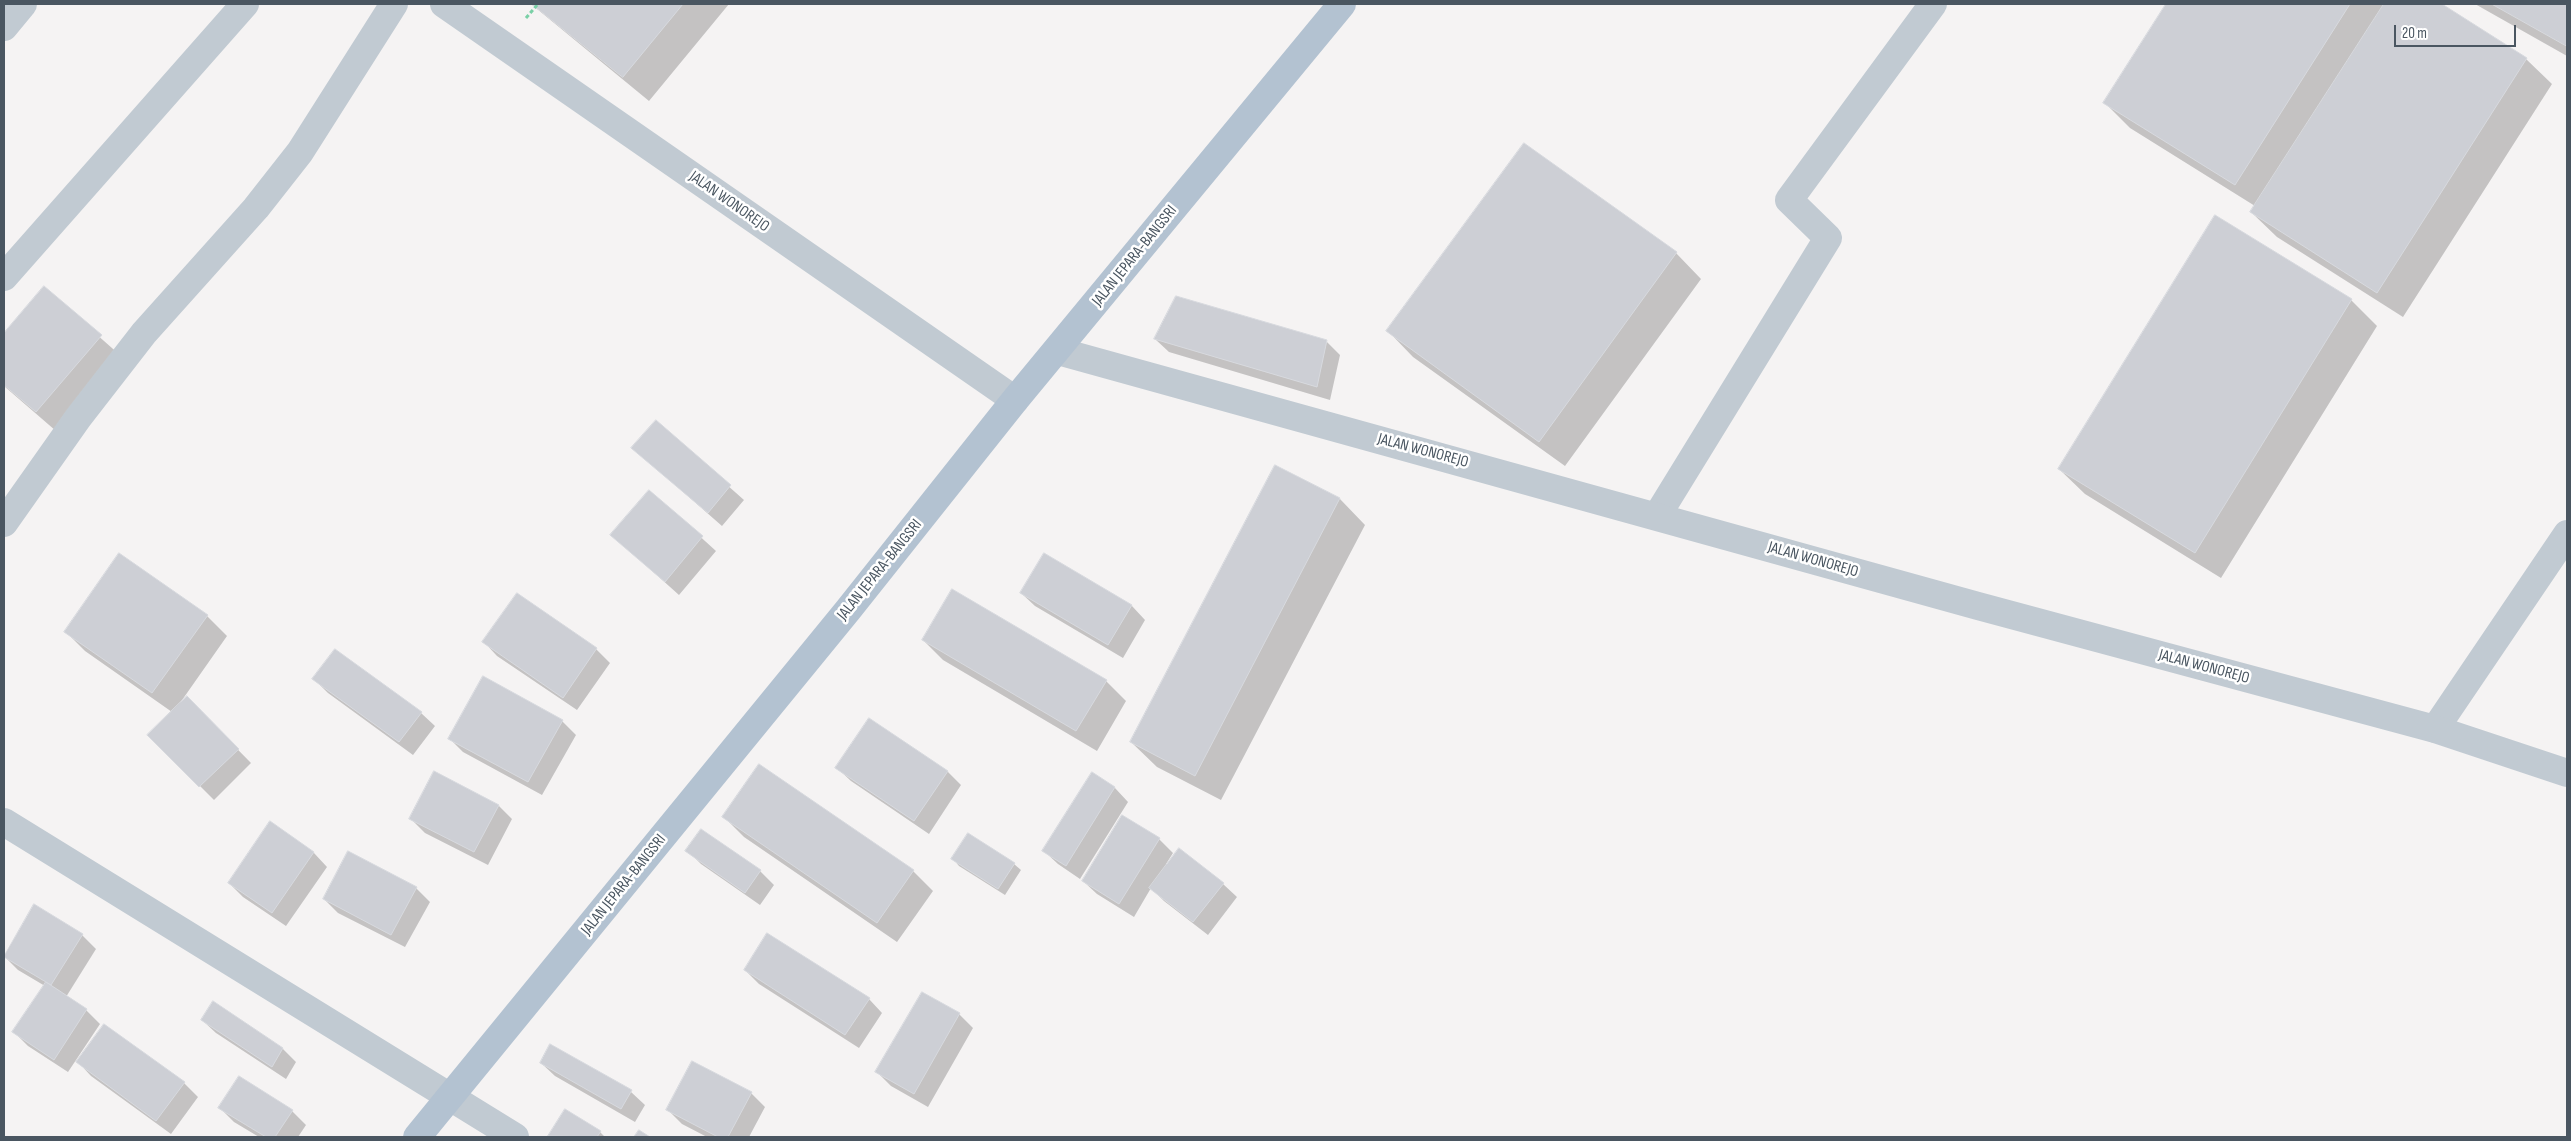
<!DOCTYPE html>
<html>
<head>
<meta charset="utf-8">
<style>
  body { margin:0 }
  #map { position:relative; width:2571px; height:1141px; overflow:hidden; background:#f5f3f3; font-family:"Sofia Sans Condensed",sans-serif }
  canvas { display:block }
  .frame { position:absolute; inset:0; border:5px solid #4a5661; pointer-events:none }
  .scale { position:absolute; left:2394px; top:25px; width:122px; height:22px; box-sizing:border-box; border:2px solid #4a5661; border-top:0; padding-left:6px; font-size:15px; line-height:18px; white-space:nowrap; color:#4a5661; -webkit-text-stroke:4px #fff; paint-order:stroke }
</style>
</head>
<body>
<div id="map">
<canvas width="2571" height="1141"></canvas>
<div class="frame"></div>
<div class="scale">20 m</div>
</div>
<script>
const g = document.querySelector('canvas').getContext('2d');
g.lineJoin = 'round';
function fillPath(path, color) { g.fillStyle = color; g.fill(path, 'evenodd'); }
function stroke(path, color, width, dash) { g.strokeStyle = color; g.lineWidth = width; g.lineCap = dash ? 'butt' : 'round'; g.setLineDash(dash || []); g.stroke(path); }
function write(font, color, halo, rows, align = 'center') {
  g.font = font + ' "Sofia Sans Condensed",sans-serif'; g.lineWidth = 5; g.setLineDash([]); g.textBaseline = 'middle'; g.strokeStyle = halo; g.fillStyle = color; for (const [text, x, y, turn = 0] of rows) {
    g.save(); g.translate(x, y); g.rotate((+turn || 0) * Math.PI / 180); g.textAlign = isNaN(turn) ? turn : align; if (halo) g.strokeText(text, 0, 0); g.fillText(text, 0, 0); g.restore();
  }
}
const shadow = new Path2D(`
  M531 4H729L649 101Z
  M2168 4H2440L2526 59 2552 84 2403 317 2277 237 2251 212 2255 206 2130 128 2105 103Z
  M2475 4H2567V56Z
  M1524 144 1676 253 1701 279 1565 466 1413 357 1388 331Z
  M2215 217 2351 300 2377 326 2221 578 2085 494 2059 469Z
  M44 288 121 356 56 431 4 386V335Z
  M1155 339 1326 341 1340 355 1330 400 1169 352Z
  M656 422 744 500 722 526 633 448Z
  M1276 467 1340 499 1365 525 1221 800 1157 767 1131 742Z
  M650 491 716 551 679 595 612 535Z
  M1044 555 1132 606 1145 620 1123 658 1035 606 1021 593Z
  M207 616 227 636 180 703 187 698 251 763 214 800 149 735 172 712 85 651 65 631Z
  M923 640 1106 681 1126 701 1097 751 943 660Z
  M484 642 596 649 610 663 577 710 497 656Z
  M314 679 421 713 435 726 413 755 328 693Z
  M869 719 948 772 961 785 929 834 851 781 837 768Z
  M562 721 576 735 542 795 463 752 449 738Z
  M1092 774 1115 788 1128 802 1080 879 1058 864 1044 851Z
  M499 806 512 819 488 865 425 833 411 819Z
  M724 817 913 871 933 891 897 942 744 837Z
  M1123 817 1159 839 1173 853 1166 864 1223 884 1237 897 1208 935 1164 901 1151 888 1134 917 1097 894 1083 881Z
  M270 823 314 853 327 867 286 926 243 897 229 883Z
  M687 850 760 871 774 885 760 905 701 864Z
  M953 859 1014 864 1021 870 1005 895 959 866Z
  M416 888 430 902 405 947 338 913 324 899Z
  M34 906 82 935 96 949 66 997 86 1010 100 1024 68 1072 28 1046 14 1032 45 986 18 970 4 956Z
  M745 970 869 999 882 1013 859 1048 759 984Z
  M213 1003 283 1049 296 1062 286 1079 216 1033 202 1020Z
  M959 1014 973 1028 928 1107 891 1086 877 1072Z
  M105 1025 184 1083 198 1097 171 1134 91 1076 78 1062Z
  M551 1045 631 1092 645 1105 635 1122 555 1076 541 1063Z
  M751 1093 765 1107 749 1137H707L682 1124 668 1110Z
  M220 1108 292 1111 306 1125 298 1137H259L234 1122Z
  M600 1132 605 1137 550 1136Z`);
const building = new Path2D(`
  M532 4H683L623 77Z
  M2166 4H2350L2235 185 2103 103Z
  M2384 4H2442L2527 58 2377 293 2250 212Z
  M2492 4H2567V46Z
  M1524 143 1677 252 1539 442 1386 331Z
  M2215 215 2352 299 2195 553 2058 469Z
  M44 286 102 335 36 412 4 385V333Z
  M1176 296 1327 340 1317 387 1154 339Z
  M656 420 731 485 708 513 631 448Z
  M1275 465 1340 498 1195 776 1130 742Z
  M649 490 703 536 665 582 610 535Z
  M119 553 208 615 152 693 64 632Z
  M1044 553 1132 605 1108 645 1020 593Z
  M952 589 1107 680 1076 731 922 640Z
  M517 593 597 648 563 698 482 642Z
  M335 649 422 712 399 742 312 679Z
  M483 676 563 720 528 782 448 739Z
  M187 696 239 749 199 787 147 735Z
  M869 718 948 771 914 821 835 768Z
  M759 764 914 870 877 923 722 817Z
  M434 771 499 805 474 852 409 819Z
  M1092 772 1115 787 1066 866 1042 851Z
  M1122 815 1160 838 1119 904 1082 881Z
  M270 821 314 852 272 913 228 883Z
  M701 829 761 870 745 893 685 851Z
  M968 833 1015 863 998 889 951 859Z
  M1179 848 1224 883 1193 922 1149 888Z
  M348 851 417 887 391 935 323 899Z
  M34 904 83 934 51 985 4 957Z
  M767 933 870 998 845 1035 744 970Z
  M46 982 87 1009 54 1060 12 1032Z
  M922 992 960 1013 914 1094 875 1072Z
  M213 1001 283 1048 272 1067 201 1020Z
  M104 1024 185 1082 156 1121 76 1062Z
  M550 1044 632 1090 621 1109 540 1063Z
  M692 1061 752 1092 728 1137H718L666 1110Z
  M239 1076 293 1110 275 1137H266L218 1108Z
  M565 1109 601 1131 597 1137 548 1136Z
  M639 1130 650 1137H634Z`);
const path = new Path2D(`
  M526 18 538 4`);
const minor = new Path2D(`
  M4 27 23 4
  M4 277 245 4
  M1657 516 1828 238 1789 200 1933 4
  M4 523 78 418 144 333 256 208 300 152 394 4
  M2435 729 2567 534
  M4 822 515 1137`);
const tertiary = new Path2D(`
  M444 4 1015 400
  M1058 351 1978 606 2435 729 2567 773`);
const primary = new Path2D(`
  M417 1137 848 610 1015 400 1342 4`);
const streetNames = [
  ["JALAN WONOREJO",729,202,35],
  ["JALAN JEPARA-BANGSRI",1135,256,-51],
  ["JALAN WONOREJO",1423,451,15],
  ["JALAN WONOREJO",1813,560,16],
  ["JALAN JEPARA-BANGSRI",880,570,-51],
  ["JALAN WONOREJO",2204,667,15],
  ["JALAN JEPARA-BANGSRI",624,885,-51]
];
fillPath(shadow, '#0003');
fillPath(building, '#cdcfd5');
stroke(building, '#d7d9de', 1);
stroke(path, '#7ad0a6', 3, [4, 2.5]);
stroke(minor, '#c1cad2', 28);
stroke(tertiary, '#c1cad2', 28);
stroke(primary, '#b3c2d1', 28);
write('16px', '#4a5661', '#fff', streetNames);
</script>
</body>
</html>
